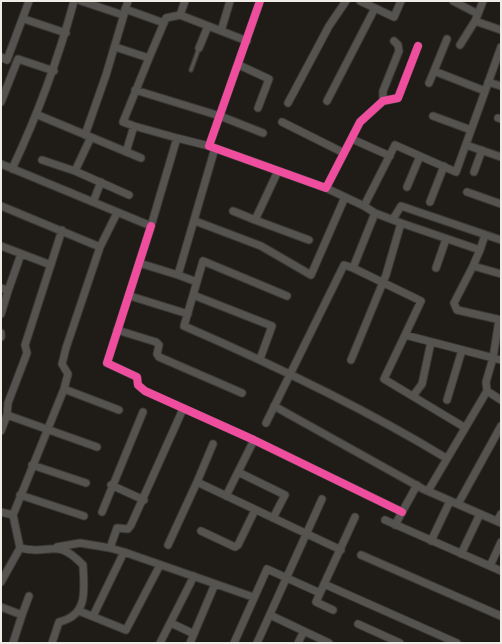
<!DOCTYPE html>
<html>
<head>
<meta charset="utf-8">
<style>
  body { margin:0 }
  #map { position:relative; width:502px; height:644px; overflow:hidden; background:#1f1c18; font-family:"Alegreya Sans",sans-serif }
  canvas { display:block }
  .frame { position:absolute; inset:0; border:2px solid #efebe5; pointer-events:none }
</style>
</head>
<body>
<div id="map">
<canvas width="502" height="644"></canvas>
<div class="frame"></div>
</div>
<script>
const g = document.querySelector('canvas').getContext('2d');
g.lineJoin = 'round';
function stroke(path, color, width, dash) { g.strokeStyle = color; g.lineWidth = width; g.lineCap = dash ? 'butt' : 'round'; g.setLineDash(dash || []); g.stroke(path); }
const lane = new Path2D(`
  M191 70 199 48`);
const street = new Path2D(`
  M81 1 123 15
  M260 1 209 146 326 188 360 122 383 101 398 98 418 46
  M360 1 394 17 401 1
  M453 1 478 14 483 1
  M125 9 164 23
  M478 14 475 21 501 30
  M180 15 185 1
  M27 20 66 33
  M221 31 230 1
  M447 39 434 71 485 91
  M460 45 475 21
  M115 47 149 58 123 122 134 126
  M199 48 208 26
  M1 57 7 60 29 1
  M149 58 166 18 180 15 247 41
  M239 65 269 79 258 108
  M488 82 501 86
  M429 83 434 71
  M135 90 220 116 263 133
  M327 101 375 8
  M383 101V91L399 51 398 45 394 41
  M1 102 18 59 54 71
  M288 103 329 26 346 1
  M38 115 141 158
  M433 116 471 130
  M498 118 501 119
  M282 122 344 153
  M85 135 106 75 128 1
  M91 137 75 171 129 195
  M352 139 390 156
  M466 145 501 157
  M126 152 134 126 177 138
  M42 160 75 171
  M1 164 151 226 177 138 209 146
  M12 169C38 114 58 60 74 1
  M474 172 482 150
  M407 187 420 156
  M326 188 364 206
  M467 192 501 204
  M93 202 101 182
  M430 202 444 166
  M1 206 100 247
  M233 211 255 220 278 171
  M393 219 401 206 501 240
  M255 220 309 240
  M195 221 261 246 311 275 345 197
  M401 223 375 213 364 206 395 145 456 172 501 47
  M151 226 107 363 137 377 138 385 145 391 254 440 402 512
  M1 246 51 265
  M480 250 485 235
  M139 263 178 275 215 148
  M353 268 421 301 405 335
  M436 268 446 239
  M501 274 473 266 454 303 457 310 501 320
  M178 275 197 282
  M1 288 8 291 21 254
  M193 295 272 326 260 359
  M130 296 188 314
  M287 296 203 261 184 326C274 365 362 407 446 458
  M1 314 8 291
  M117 330 156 342 159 345 157 354 159 357 242 393
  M1 333V337
  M351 360 386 275 401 223 480 250 473 266
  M64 389 119 410
  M487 391 486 382 493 358 499 320
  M413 396 422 384 431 342
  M447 400 462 350
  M274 406 423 489 501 523
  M7 415 97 447
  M266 423 344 265 353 268 375 213
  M464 427 384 379 405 335 501 360
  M1 431 7 415 8 403 27 353 25 345 62 230
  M213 444 197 482 341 550
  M32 465 86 483
  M238 472 254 440
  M111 485 144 500
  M428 491 487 391 501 400
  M20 495 84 516
  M226 496 238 472 285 495 273 518
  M458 504 501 426
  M1 512 13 515
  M102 512 143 412
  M385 520 501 571
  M497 521 501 514
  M395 525 417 485
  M201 531 235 547 238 545 255 510
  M431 541 450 501
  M168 545 197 482
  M57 547 80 543 110 548
  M20 548C51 556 55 536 83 565 84 589 89 615 59 622L52 643
  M124 552 110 548 117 528 128 529 131 525 183 409
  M461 554 480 514
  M361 555 501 616
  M490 566 501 542
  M1 582 20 548 13 515 64 389 68 374 62 364 66 348 100 247 117 213
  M324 584 457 643
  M320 593 316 602 333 610
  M1 607 22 615 13 643
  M79 611 126 630 160 565
  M22 615 29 596
  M270 615 329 643
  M93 616 124 552 253 597
  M171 623 194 634
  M358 624 400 643
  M160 643 194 576
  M190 643 215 584
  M234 643 267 569 320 593 355 517
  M257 643 322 499
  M298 643 304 631`);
const cycleway = new Path2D(`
  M260 1 209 146 326 188 360 122 383 101 398 98 418 46
  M151 226 107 363 137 377 138 385 145 391 254 440 402 512`);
stroke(lane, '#3b3835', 5.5);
stroke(street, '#3b3835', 9);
stroke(lane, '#555350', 3);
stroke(street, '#555350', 7);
stroke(cycleway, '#ef4d9e', 8);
</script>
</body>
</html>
